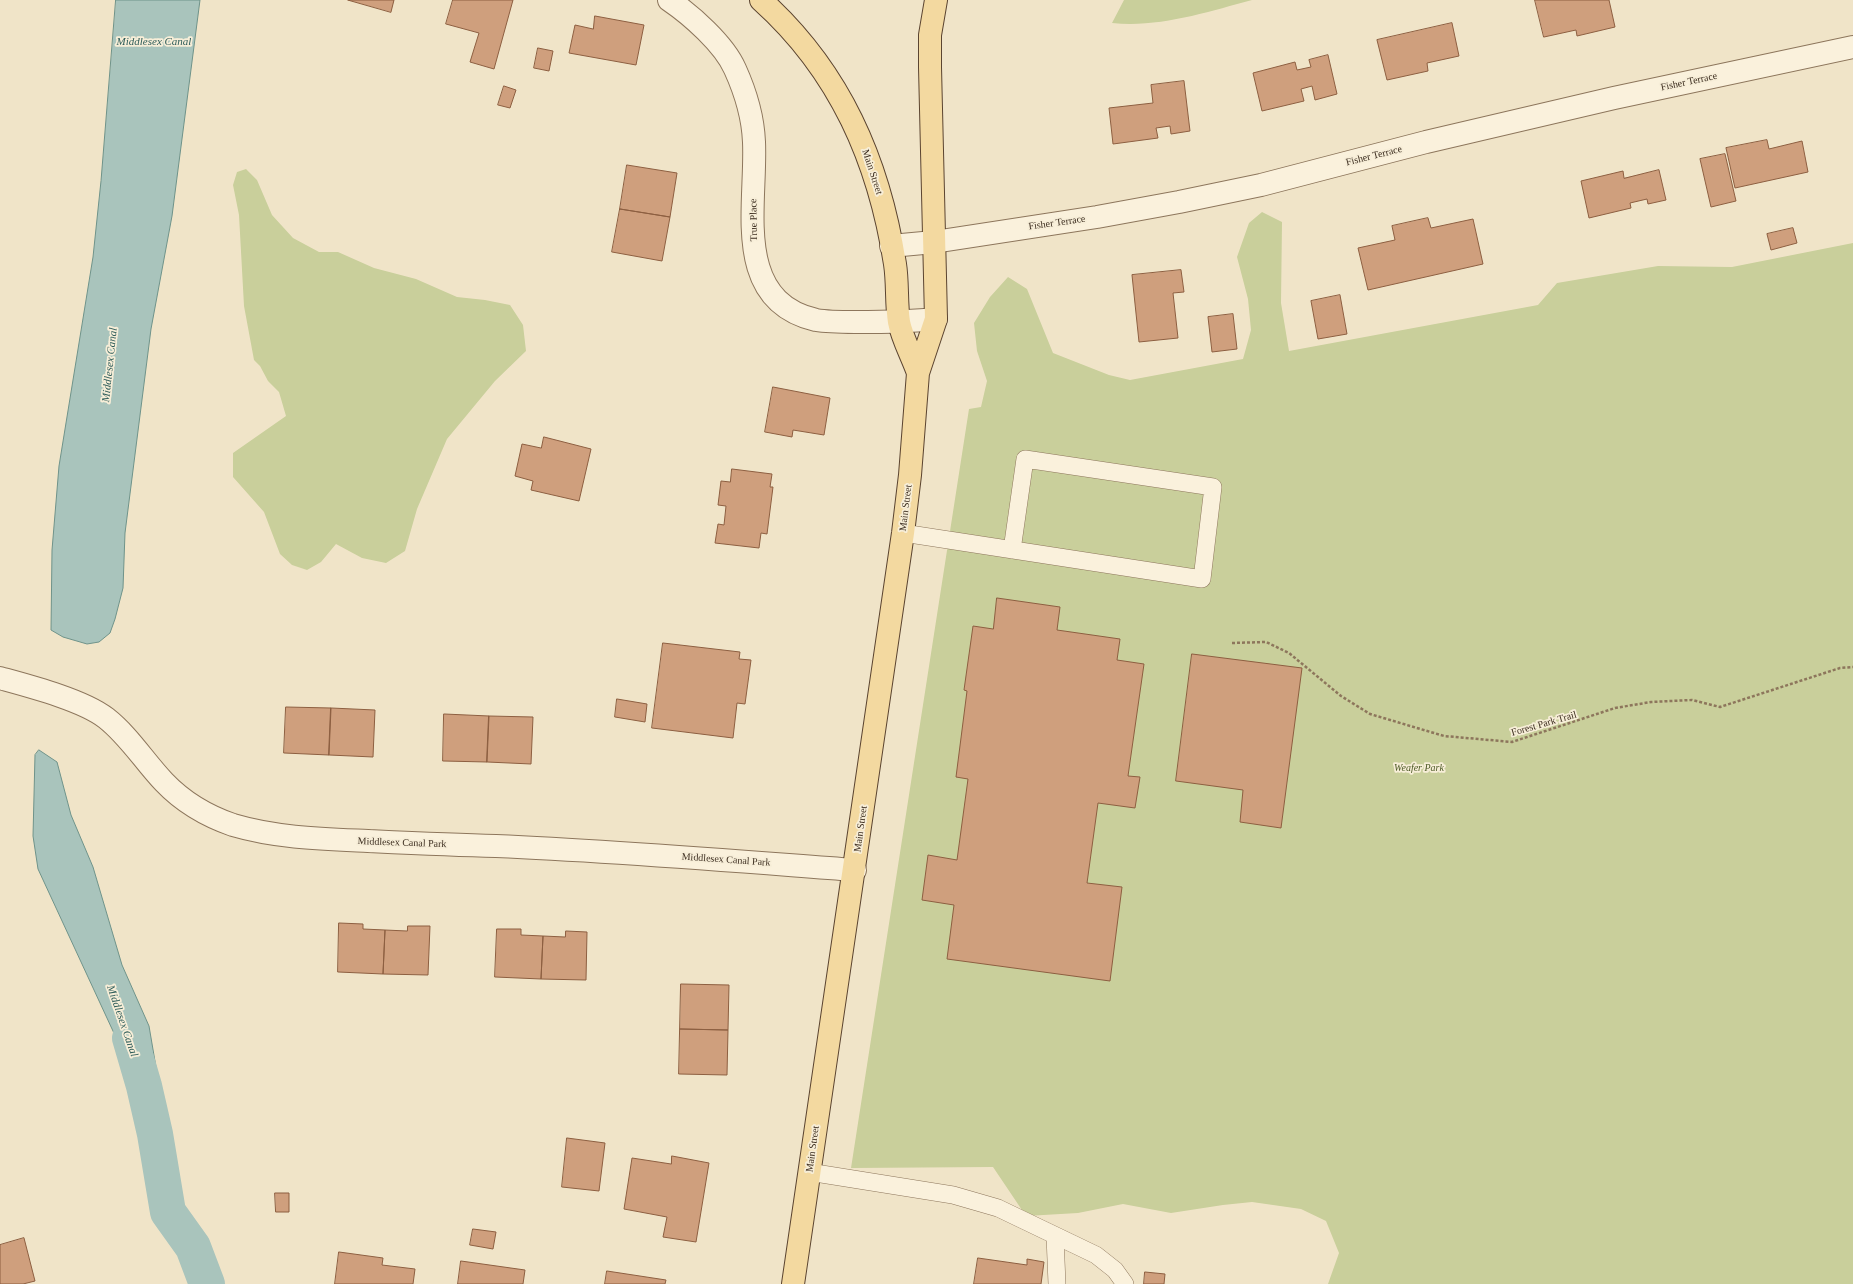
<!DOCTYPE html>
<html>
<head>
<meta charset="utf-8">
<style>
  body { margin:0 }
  canvas { display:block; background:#f0e4c8 }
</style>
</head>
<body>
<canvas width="1853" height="1284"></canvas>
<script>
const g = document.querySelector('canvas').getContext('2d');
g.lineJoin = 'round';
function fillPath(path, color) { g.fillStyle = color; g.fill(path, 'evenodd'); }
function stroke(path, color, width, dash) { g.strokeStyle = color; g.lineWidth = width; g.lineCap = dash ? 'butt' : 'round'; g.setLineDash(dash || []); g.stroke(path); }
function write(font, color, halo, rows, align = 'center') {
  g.font = font + ' "Times New Roman",serif'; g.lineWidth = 3.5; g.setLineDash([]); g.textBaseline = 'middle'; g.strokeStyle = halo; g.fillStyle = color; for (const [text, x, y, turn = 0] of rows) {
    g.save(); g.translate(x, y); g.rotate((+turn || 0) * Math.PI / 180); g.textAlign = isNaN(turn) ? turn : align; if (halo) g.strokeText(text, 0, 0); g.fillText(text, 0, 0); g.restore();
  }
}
const green = new Path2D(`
  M1124 0H1252C1207 12 1159 28 1112 23Z
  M246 169 257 180 272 215 293 238 319 252H338L374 268 416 279 457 297 485 300 510 305 523 325 526 351 495 381 447 439 417 509 405 551 386 563 362 558 336 544 321 562 307 570 292 565 280 554 264 512 233 477V453L286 416 279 392 268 381 260 366 254 360 244 306 239 215 233 185 237 172Z
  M1262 212 1282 222 1281 303 1289 351 1538 305 1557 283 1658 266 1732 267 1853 243V1284H1328L1339 1253 1326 1221 1301 1209 1252 1202 1223 1205 1171 1213 1123 1204 1078 1213 1026 1216 993 1167 851 1168 969 409 981 407 987 381 977 351 974 323 990 297 1008 277 1027 289 1053 353 1109 375 1130 380 1243 359 1251 330 1248 299 1237 257 1249 223Z`);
const water = new Path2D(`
  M116 0H200L172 216 151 329 125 533 123 588 115 619 110 633 99 642 87 644 63 637 51 630 52 550 59 466 93 257 101 181Z
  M39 750 57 762 71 815 93 867 122 965 149 1026 157 1073 154 1082 144 1086 125 1057 38 869 33 836 35 755Z`);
const canal = new Path2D(`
  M130 1038 144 1086 155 1134 168 1212 193 1247 207 1284`);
const building = new Path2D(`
  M348 0H394L391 12Z
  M453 0H513L494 69 470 62 479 33 446 24Z
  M1535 0H1609L1615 27 1577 36 1576 30 1544 37Z
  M595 16 644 25 636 65 569 53 575 25 593 29Z
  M1452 23 1459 56 1427 63 1428 71 1387 80 1377 40Z
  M538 48 553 51 549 71 534 68Z
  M1328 55 1337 94 1315 100 1312 86 1301 89 1304 101 1262 111 1253 73 1295 62 1297 70 1311 67 1309 60Z
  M1184 81 1190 131 1171 134 1170 126 1156 128 1158 138 1113 144 1109 108 1153 103 1151 85Z
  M504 86 516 90 510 108 498 105Z
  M1767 140 1769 149 1802 141 1808 172 1735 188 1726 148Z
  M1725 154 1736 201 1711 207 1700 159Z
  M627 165 677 173 670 217 620 209Z
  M1659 170 1666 200 1648 204 1647 199 1630 203 1631 208 1589 218 1581 181 1623 171 1624 178Z
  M620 209 670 217 662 261 612 252Z
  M1428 218 1431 228 1473 219 1483 264 1368 290 1358 248 1395 240 1392 226Z
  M1793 228 1797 243 1771 250 1767 234Z
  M1181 270 1184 292 1173 293 1178 338 1139 342 1132 275Z
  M1340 295 1347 334 1318 339 1311 301Z
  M1233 314 1237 349 1212 352 1208 317Z
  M773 387 830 398 824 435 793 430 792 437 765 432Z
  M544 437 591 449 579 501 531 490 533 481 515 476 522 444 541 448Z
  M732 469 772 474 770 487H773L767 534 761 533 759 548 715 543 718 524 724 525 726 506 718 505 721 481 730 482Z
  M997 598 1060 607 1057 630 1120 639 1117 660 1144 664 1128 776 1140 777 1135 808 1098 803 1087 883 1122 887 1110 981 947 959 954 905 922 900 928 855 957 860 968 779 956 777 967 691 964 690 973 626 993 629Z
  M663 643 740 652 739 659 751 660 745 704 737 703 733 738 652 728Z
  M1192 654 1302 668 1281 828 1240 822 1243 790 1176 781Z
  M617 699 647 704 645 722 615 717Z
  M286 707 331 708 329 755 284 753Z
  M331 708 375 710 373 757 329 755Z
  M444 714 489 716 487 762 443 761Z
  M489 716 533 717 531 764 487 762Z
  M339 923 363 924V929L385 930 383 974 338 972Z
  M408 926H430L428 975 383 974 385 930 407 931Z
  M497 929H521V935L543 936 541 979 495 977Z
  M566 931 587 932 586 980 541 979 543 936 565 937Z
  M681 984 729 985 728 1030 680 1029Z
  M680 1029 728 1030 727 1075 679 1074Z
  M567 1138 605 1143 599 1191 562 1187Z
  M672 1156 709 1163 696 1242 663 1237 667 1217 624 1209 632 1158 671 1164Z
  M275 1193H289V1212H276Z
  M473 1229 496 1232 493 1249 470 1245Z
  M24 1238 35 1281 23 1284H0V1245Z
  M339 1252 383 1258 382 1265 415 1269 413 1284H335Z
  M978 1258 1027 1265V1259L1044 1262 1041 1284H974Z
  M461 1261 525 1270 523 1284H458Z
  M607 1271 666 1280 665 1284H605Z
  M1145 1272 1165 1274 1164 1284H1144Z`);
const path = new Path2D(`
  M1232 643 1266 642 1289 653 1341 696 1370 714 1444 736 1512 742 1615 708 1651 702 1692 700 1720 707 1840 668 1853 667`);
const service = new Path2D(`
  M903 533 1202 579 1213 487 1025 459 1012 550
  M809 1172 953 1195 998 1208 1096 1255 1115 1270 1125 1284
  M1055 1236 1057 1284`);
const minor = new Path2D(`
  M669 0C691 15 724 44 735 69 745 91 753 117 754 142 757 205 731 300 816 320 828 322 842 322 855 322 882 322 909 322 936 319
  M891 246 934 242 1097 217 1179 202 1261 185 1426 142 1614 98 1853 47
  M0 678C29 686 83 700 106 718 129 736 144 761 164 782 183 802 207 816 233 825 277 838 323 839 368 841 411 843 453 845 496 846 616 851 735 861 855 870`);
const primary = new Path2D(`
  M761 0C840 71 879 161 895 264 898 283 896 303 899 322 902 338 912 356 918 373
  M793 1284 903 533 910 475 918 373 936 319 930 67V35L936 0`);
const streetNames = [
  ["Fisher Terrace",1689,82,-12],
  ["Fisher Terrace",1374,156,-14],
  ["Main Street",872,172,72],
  ["True Place",754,220,-91],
  ["Fisher Terrace",1057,223,-8],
  ["Main Street",906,508,-83],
  ["Forest Park Trail",1544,724,-16],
  ["Main Street",861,829,-82],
  ["Middlesex Canal Park",402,843,2],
  ["Middlesex Canal Park",726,860,4],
  ["Main Street",813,1149,-82]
];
const parkNames = [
  ["Weafer Park",1419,768]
];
const waterNames = [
  ["Middlesex Canal",154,42],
  ["Middlesex Canal",110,365,-84],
  ["Middlesex Canal",122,1021,71]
];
fillPath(green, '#c9cf9b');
fillPath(water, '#a9c4bc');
stroke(water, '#6f938a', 1);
stroke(canal, '#a9c4bc', 36);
fillPath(building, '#cf9f7d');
stroke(building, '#8d5f41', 1);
stroke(service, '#8d765c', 18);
stroke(minor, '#8d765c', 24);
stroke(primary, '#5b4430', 24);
stroke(path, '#8d765c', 2.5, [3, 2]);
stroke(service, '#faf1dc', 17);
stroke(minor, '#faf1dc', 22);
stroke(primary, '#f3d9a0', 22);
write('10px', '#3d2e20', '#f7eed8', streetNames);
write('italic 10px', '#4d5a26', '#f7eed8', parkNames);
write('italic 11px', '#2f5d5a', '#f7eed8', waterNames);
</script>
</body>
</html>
